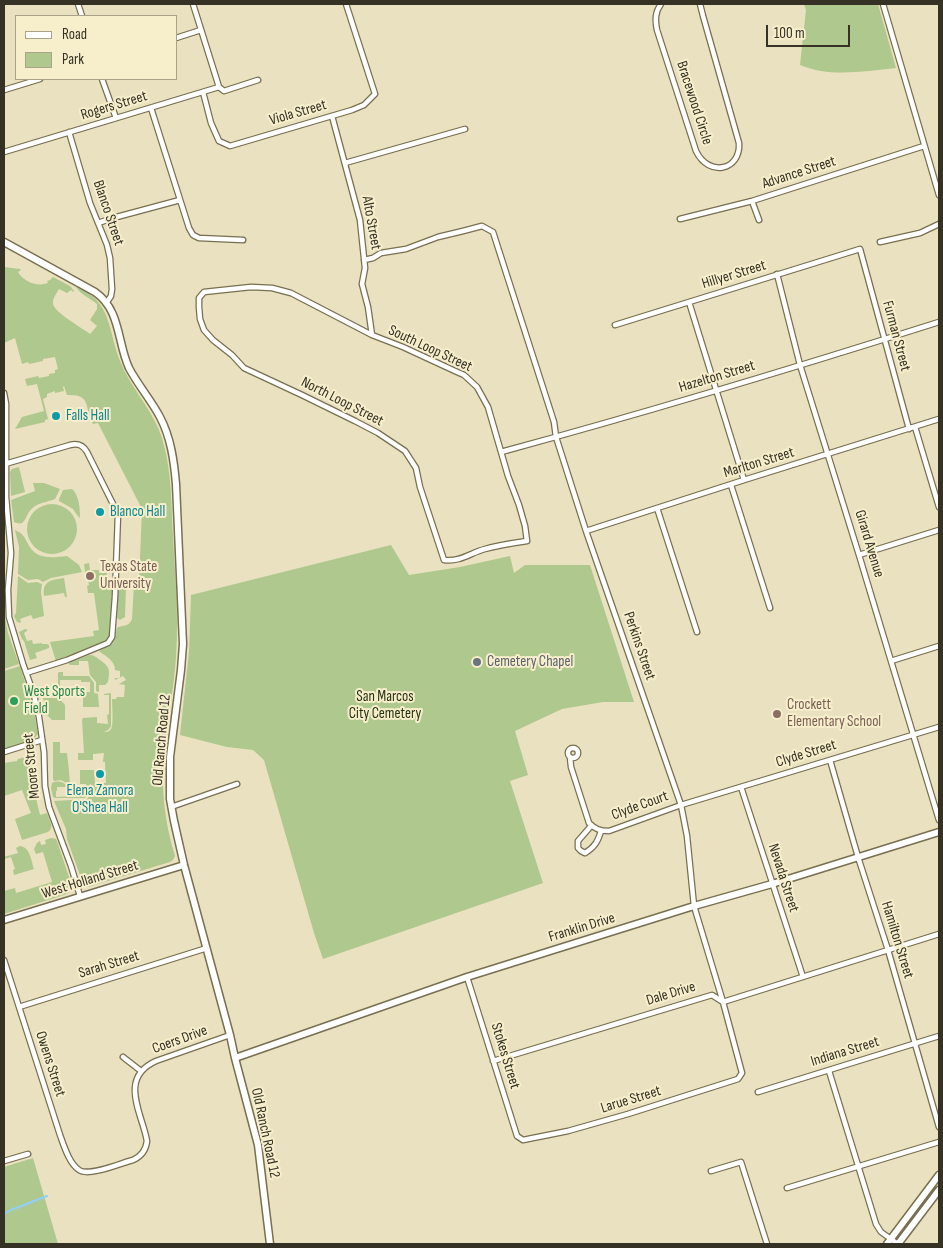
<!DOCTYPE html>
<html>
<head>
<meta charset="utf-8">
<style>
  body { margin:0 }
  #map { position:relative; width:943px; height:1248px; overflow:hidden; background:#e9e1bf; font-family:"Sofia Sans Condensed",sans-serif }
  canvas { display:block }
  .frame { position:absolute; inset:0; border:5px solid #353225; pointer-events:none }
  .legend { position:absolute; left:15px; top:15px; width:162px; height:65px; box-sizing:border-box; background:#f7eecc; border:1px solid #a9a389; margin:0; padding:6px 9px; list-style:none; font-size:15px; color:#353225 }
  .legend li { display:flex; align-items:center; gap:10px; height:25px }
  .legend b { width:25px; border:1px solid #a9a389 }
  .scale { position:absolute; left:766px; top:25px; width:84px; height:22px; box-sizing:border-box; border:2px solid #353225; border-top:0; padding-left:6px; font-size:15px; line-height:18px; white-space:nowrap; color:#353225; -webkit-text-stroke:4px #f7eecc; paint-order:stroke }
</style>
</head>
<body>
<div id="map">
<canvas width="943" height="1248"></canvas>
<div class="frame"></div>
<ul class="legend">
<li><b style="height:6px;background:#fff"></b>Road</li>
<li><b style="height:14px;background:#afc88d"></b>Park</li>
</ul>
<div class="scale">100 m</div>
</div>
<script>
const g = document.querySelector('canvas').getContext('2d');
g.lineJoin = 'round';
function fillPath(path, color) { g.fillStyle = color; g.fill(path, 'evenodd'); }
function stroke(path, color, width, dash) { g.strokeStyle = color; g.lineWidth = width; g.lineCap = dash ? 'butt' : 'round'; g.setLineDash(dash || []); g.stroke(path); }
function write(font, color, halo, rows, align = 'center') {
  g.font = font + ' "Sofia Sans Condensed",sans-serif'; g.lineWidth = 4; g.setLineDash([]); g.textBaseline = 'middle'; g.strokeStyle = halo; g.fillStyle = color; for (const [text, x, y, turn = 0] of rows) {
    g.save(); g.translate(x, y); g.rotate((+turn || 0) * Math.PI / 180); g.textAlign = isNaN(turn) ? turn : align; if (halo) g.strokeText(text, 0, 0); g.fillText(text, 0, 0); g.restore();
  }
}
const green = new Path2D(`
  M804 4H878L896 68C864 71 831 78 800 65L806 10Z
  M4 267 20 269 21 270 18 272C24 282 37 287 48 283L47 281 50 280 53 277 70 286 74 291 73 292 71 290 67 293 59 289C57 293 52 299 53 304 55 313 81 327 90 334L97 326 90 320 97 309V304C90 298 81 295 76 287 112 300 108 331 120 361 130 386 149 406 159 430 172 463 171 501 173 535 175 576 179 616 176 657 174 687 168 717 165 747 160 783 164 821 175 856L173 860 170 862 88 887H86L88 886 87 884 81 878 67 839 66 829 54 801 87 799 91 794V784H90L89 796 84 798H55L53 797 51 788 52 783C58 780 64 782 68 787H57V791H56V797L77 796 78 794H86V784H80V770H94L95 783H106L105 762H103L104 753 93 754V760H78V753H84L82 720 83 718 97 717V723L108 724 107 715 109 714V695H104V694L111 693V726L108 730 104 732C107 732 109 732 111 729 114 724 112 706 112 699H116L117 697H124L125 685 119 684 126 680 123 676 115 680V678H120V671L115 670C115 660 106 657 99 651 115 641 112 646 117 628 124 624 128 628 132 619L134 584 139 583 142 509 98 423 93 424C84 407 92 394 67 395L64 386 63 387 64 391 55 393V391L47 394V397L43 399 48 419 45 420V422L15 429 22 417 44 411 37 384 27 386 25 379 38 376 39 378 49 376V374L55 373V370L58 369 55 357 43 359V361L29 364 28 362 22 364 15 338 4 343Z
  M19 467 25 492 11 496 10 472 12 469Z
  M33 483H44L60 489 55 499C46 503 36 502 29 512 27 515 25 521 22 523 19 524 17 523 14 522L11 500 35 491Z
  M72 489C79 495 80 508 80 518L77 515 73 509 59 501V499L63 490Z
  M27 529a25 25 0 1 1 50 0a25 25 0 1 1-50 0Z
  M15 530C22 533 24 536 27 542 35 560 50 558 67 556L79 565 82 572 51 578 43 582 38 579 28 580 18 574 19 547Z
  M391 545 409 575 460 567 510 556 514 573 525 565H590L634 702H603L562 709 515 731 528 775 510 781 543 883 323 959 314 933 264 760 253 750 227 747 180 735 189 652 191 595Z
  M89 563 90 570H99V573H107L106 581H113L111 631 109 638 104 642 56 661 50 642 94 636 93 631 99 630 94 593H88L87 586 89 585 88 579H86L84 564Z
  M18 576 28 583 37 582 42 584 41 592 44 616 33 619 31 615 20 619 21 623 17 622 14 616 16 613Z
  M64 578 67 597H65L64 593 44 596C42 580 52 580 64 578Z
  M126 586 125 617 120 620 117 618 116 615 118 588Z
  M4 612 8 633 19 664 4 669Z
  M25 629 28 630 24 633 27 641 32 640 33 644 42 643V644H47L49 645V648L35 653 37 658 30 660 24 641 22 639 19 632Z
  M89 655C94 655 96 657 100 660 110 667 110 670 108 682L105 685H99V692L96 691V682L90 675 88 661H79V665H70L69 663Z
  M20 666 34 711 38 734C32 743 14 746 4 749V671Z
  M59 672H63V676H89L94 683V693L98 694 99 707H83V692H90V682H81V680H60V692H72L66 696H60L58 692V673Z
  M43 698H59L65 705V720H52L47 715Z
  M53 742H60V753H67L69 771 70 785 61 780 54 781 53 779Z
  M33 755C35 763 34 771 34 779 34 791 37 803 40 815L47 813C49 819 55 827 48 832L22 840 15 819 31 813 22 790 4 796V763L17 761 18 759Z
  M51 838 56 839 57 841 72 886V889L67 891 68 892 71 891 67 894 4 914V891L15 888 16 893 52 882 43 852 36 854 34 849 37 843 40 841 41 845 46 844 45 840Z
  M20 846C30 847 31 860 34 869L14 875 13 870 15 869 11 857 4 859V857L18 853 16 848Z
  M33 1158 58 1244H4V1167Z`);
const stream = new Path2D(`
  M4 1214 11 1210 47 1196`);
const street = new Path2D(`
  M78 4 82 16
  M193 4 219 87
  M661 4C655 12 655 20 657 30L696 151C709 178 741 170 739 143L703 16 700 4
  M883 4 939 195
  M176 38 201 30
  M102 79 116 118
  M4 90 40 79
  M203 92 211 123 219 141 230 146 352 110 364 105 375 94 346 4
  M151 108 189 228 193 235 199 238 243 240
  M332 116 360 220 365 268 362 284 368 307 372 335
  M69 132 90 203 107 245 110 258 112 289 111 296 107 302
  M4 152 219 87 224 91 258 80
  M345 163 465 129
  M752 201 759 220
  M680 219 752 201 924 146
  M98 223 113 218 180 200
  M880 242 920 233 939 224
  M364 260 373 258 381 253 406 249 438 237 463 231 482 226 493 232 554 422 556 437 586 531 681 805 687 836 694 906 723 1002 742 1073 738 1079 628 1114 568 1131 523 1140 517 1136 467 977
  M777 274 800 365 859 555 939 820
  M251 287 272 288 291 293 372 335 403 347 455 371 464 375 477 387 488 407 508 476 519 505 525 526 527 541C513 543 499 545 485 549 470 553 461 562 444 560L420 487 416 468 405 451 378 433 355 421 302 395 244 368 232 355 213 340 204 330 200 319 199 307V298L204 292Z
  M689 302 744 480
  M615 325 860 249 909 429
  M4 393 6 404V497L11 553 8 590 9 617 23 664 34 695 39 717 44 752 45 786 49 807 71 866 80 896
  M915 427 939 507
  M501 452C648 412 794 368 939 322
  M5 464 70 445C78 443 83 445 87 452L118 514 115 597 112 637 108 643 67 660 26 673
  M731 485 770 608
  M657 508 697 632
  M586 531 744 480 939 419
  M859 555 939 530
  M891 661 939 646
  M568 753a5 5 0 1 1 10 0a5 5 0 1 1-10 0Z
  M4 752 42 740
  M570 757 571 767 589 823C595 829 600 831 609 831L681 805 939 727
  M830 760 858 857 888 950 939 1127
  M741 787 803 977
  M171 807 237 784
  M591 826 578 841V848L581 851 585 853C595 847 598 841 601 831
  M4 960 60 1135C64 1146 69 1163 79 1170 89 1177 121 1163 133 1160 142 1156 146 1150 147 1141 142 1113 118 1078 156 1061L230 1035
  M19 1007 207 948
  M123 1057 141 1071
  M493 1061 712 995 723 1002 939 934
  M829 1071 876 1224 881 1232 898 1244
  M758 1092 939 1036
  M4 1161 28 1154
  M711 1171 741 1162 767 1244
  M787 1188 939 1142`);
const secondary = new Path2D(`
  M4 242 95 292C121 310 117 342 129 368 138 385 151 400 160 417 171 438 174 461 176 484L183 644 181 670 170 757V799L174 821 184 865 230 1035 235 1058 258 1145 270 1244
  M4 920 184 865
  M235 1058 467 977 694 906 772 884 939 832
  M887 1244 939 1175
  M898 1244 939 1190`);
const markers = [
  [56,416,5,"#0f9aa8"],
  [100,512,5,"#0f9aa8"],
  [90,576,5,"#8d6e63"],
  [477,662,5,"#6b7280"],
  [14,701,5,"#2e9e5b"],
  [777,714,5,"#8d6e63"],
  [100,774,5,"#0f9aa8"]
];
const streetNames = [
  ["Bracewood Circle",694,103,72],
  ["Rogers Street",114,106,-17],
  ["Viola Street",298,113,-16],
  ["Advance Street",799,173,-18],
  ["Blanco Street",108,213,71],
  ["Alto Street",371,223,80],
  ["Hillyer Street",734,275,-17],
  ["Furman Street",896,336,75],
  ["South Loop Street",430,349,25],
  ["Hazelton Street",717,377,-17],
  ["North Loop Street",342,402,27],
  ["Marlton Street",759,463,-17],
  ["Girard Avenue",869,544,73],
  ["Perkins Street",639,646,71],
  ["Old Ranch Road 12",162,740,-85],
  ["Clyde Street",806,754,-17],
  ["Moore Street",32,766,-96],
  ["Clyde Court",640,806,-20],
  ["Nevada Street",783,878,72],
  ["West Holland Street",90,880,-17],
  ["Franklin Drive",582,928,-17],
  ["Hamilton Street",897,940,73],
  ["Sarah Street",109,965,-17],
  ["Dale Drive",671,994,-17],
  ["Coers Drive",180,1040,-20],
  ["Indiana Street",845,1052,-17],
  ["Stokes Street",505,1056,73],
  ["Owens Street",50,1064,72],
  ["Larue Street",631,1100,-17],
  ["Old Ranch Road 12",265,1133,78]
];
const cultureNames = [
  ["Falls Hall",66,416],
  ["Blanco Hall",110,512],
  ["Elena Zamora",100,791,"center"],
  ["O'Shea Hall",100,808,"center"]
];
const educationNames = [
  ["Texas State",100,567],
  ["University",100,584],
  ["Crockett",787,705],
  ["Elementary School",787,722]
];
const worshipNames = [
  ["Cemetery Chapel",487,662]
];
const leisureNames = [
  ["West Sports",24,692],
  ["Field",24,709]
];
const parkNames = [
  ["San Marcos",385,697],
  ["City Cemetery",385,714]
];
fillPath(green, '#afc88d');
stroke(stream, '#8fd0fb', 2);
stroke(street, '#776f50', 7);
stroke(secondary, '#776f50', 9);
stroke(street, '#fff', 4.5);
stroke(secondary, '#fff', 6);
for (const [x, y, r, color] of markers) { const dot = new Path2D(); dot.arc(x, y, r, 0, 2 * Math.PI); g.fillStyle = color; g.fill(dot); stroke(dot, '#f7eecc', 2); }
write('15px', '#353225', '#f7eecc', streetNames);
write('15px', '#0d838f', '#f7eecc', cultureNames, 'left');
write('15px', '#785e54', '#f7eecc', educationNames, 'left');
write('15px', '#5b616d', '#f7eecc', worshipNames, 'left');
write('15px', '#27864d', '#f7eecc', leisureNames, 'left');
write('15px', '#25310f', '#f7eecc', parkNames);
</script>
</body>
</html>
